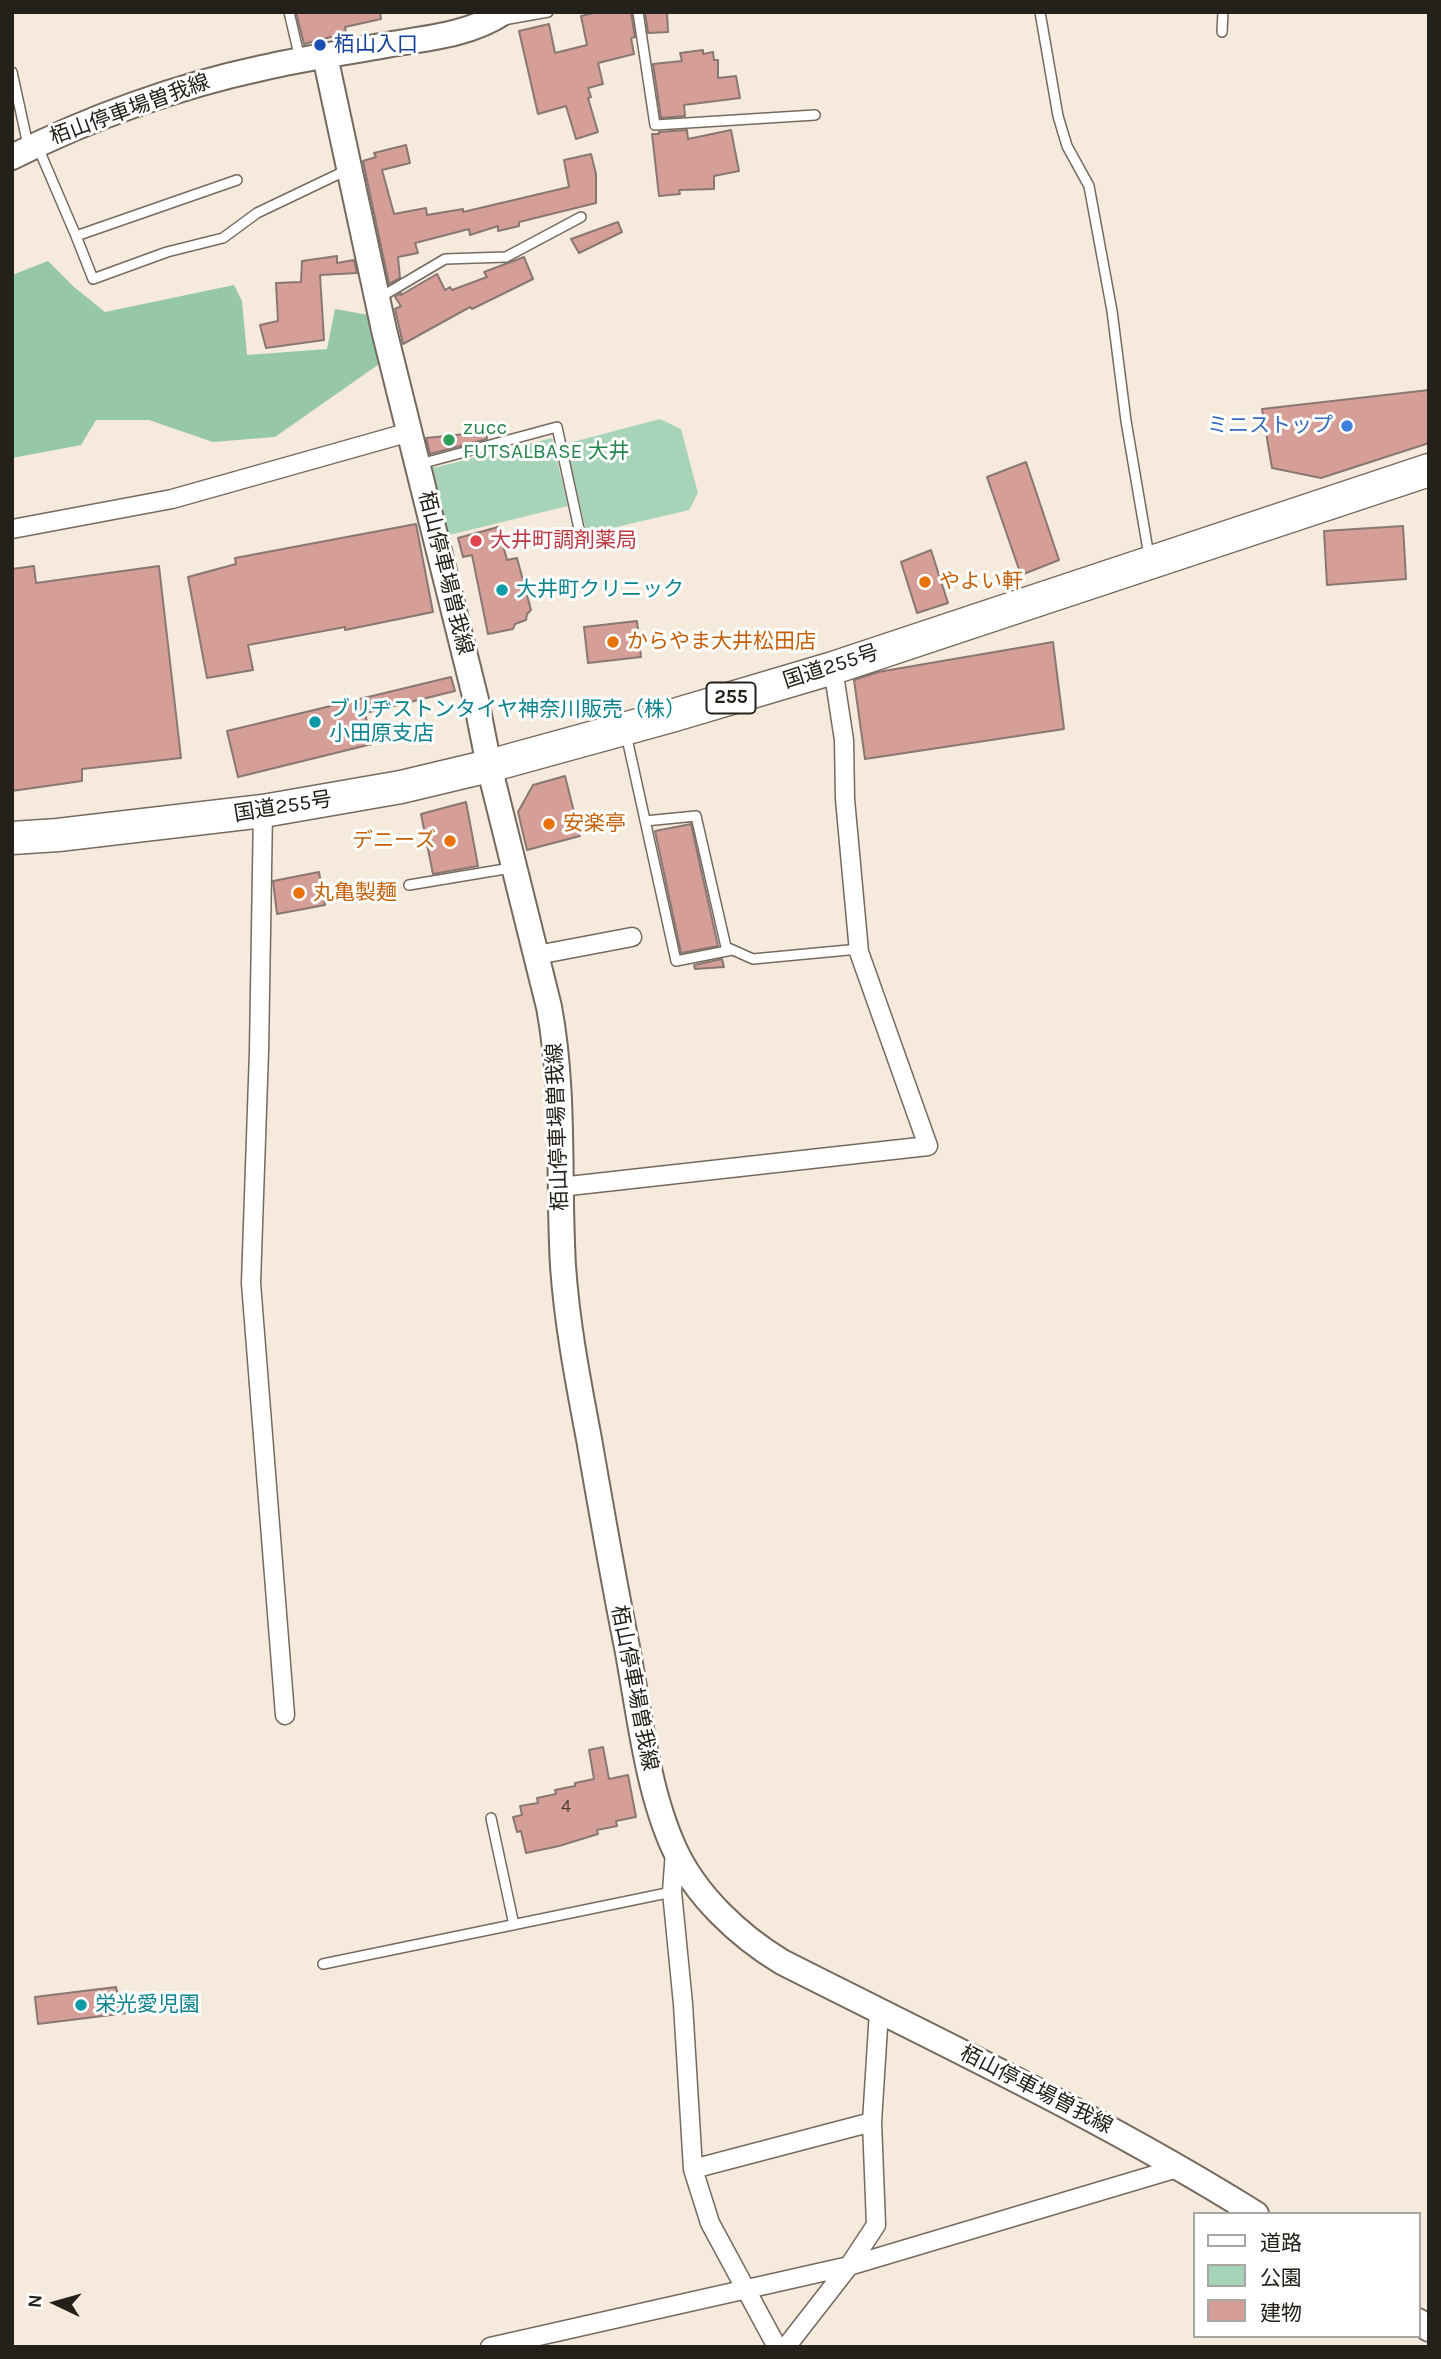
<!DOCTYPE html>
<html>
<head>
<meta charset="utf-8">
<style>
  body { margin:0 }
  #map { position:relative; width:1441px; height:2359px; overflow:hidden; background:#f6eadc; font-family:Karla,"Noto Sans JP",sans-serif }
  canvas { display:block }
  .frame { position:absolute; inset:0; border:14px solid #24201a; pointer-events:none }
  .legend { position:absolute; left:1193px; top:2212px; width:228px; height:126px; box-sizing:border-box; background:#fff; border:2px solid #a7a6a3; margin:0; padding:9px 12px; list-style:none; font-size:21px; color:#24201a }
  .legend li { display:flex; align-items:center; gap:14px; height:35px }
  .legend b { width:35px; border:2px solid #a7a6a3 }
  .north { position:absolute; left:21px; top:2268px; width:70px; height:70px; -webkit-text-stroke:5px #fff; paint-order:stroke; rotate:275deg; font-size:19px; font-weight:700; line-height:28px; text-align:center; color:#24201a }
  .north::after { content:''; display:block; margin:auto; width:24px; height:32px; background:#24201a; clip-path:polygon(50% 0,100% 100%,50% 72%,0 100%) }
</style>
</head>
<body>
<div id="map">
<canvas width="1441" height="2359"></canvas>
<div class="frame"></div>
<ul class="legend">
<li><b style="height:9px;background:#fff"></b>道路</li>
<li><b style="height:19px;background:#a7d4b9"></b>公園</li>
<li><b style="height:19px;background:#d59f97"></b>建物</li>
</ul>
<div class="north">N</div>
</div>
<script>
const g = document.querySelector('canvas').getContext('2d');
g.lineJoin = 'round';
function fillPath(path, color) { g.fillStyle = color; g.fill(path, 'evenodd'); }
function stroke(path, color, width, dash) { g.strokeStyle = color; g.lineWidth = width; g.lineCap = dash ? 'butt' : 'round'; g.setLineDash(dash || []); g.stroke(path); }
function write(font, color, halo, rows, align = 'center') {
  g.font = font + ' Karla,"Noto Sans JP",sans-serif'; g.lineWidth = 6; g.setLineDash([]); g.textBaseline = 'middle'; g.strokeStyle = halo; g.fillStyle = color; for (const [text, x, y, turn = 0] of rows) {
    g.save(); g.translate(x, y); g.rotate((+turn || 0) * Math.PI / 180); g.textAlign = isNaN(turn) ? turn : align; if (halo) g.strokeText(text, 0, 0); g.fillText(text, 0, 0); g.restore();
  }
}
const green = new Path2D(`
  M660 419 681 429 698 493 689 510 587 534 565 444Z
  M552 438 568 506 445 536 429 469Z`);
const forest = new Path2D(`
  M48 261 74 287 105 312 234 285 242 301 247 355 327 349 335 309 369 315 382 362 275 437 213 442 149 420H96L81 445 12 458V275Z`);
const building = new Path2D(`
  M296 12H380L381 19 345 27 346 33 304 44Z
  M598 12H631L635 37 631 38 634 54 598 63 603 84 588 88 591 97 588 98 598 132 576 139 566 106 538 114 519 31 549 24 555 53 587 45 581 16Z
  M645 12H667L668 32 648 33Z
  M703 50V54L713 52 714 60H718V78L736 76 740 98 684 105 685 116 661 118 653 64 682 61 680 53Z
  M687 130 688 139 731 130 739 171 714 176V189L679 190 680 194 659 196 652 134H659V132Z
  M406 145 410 163 382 170 394 214 426 208 427 215 463 209V212L569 187 564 160 591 154 596 174V203L519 222V226L498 231V226L470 235 469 229 415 243 418 253 398 257 400 278 389 284 363 161 376 157 374 153Z
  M618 222 622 232 579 253 571 239Z
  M337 256V263L354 260 357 273 320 275 324 340 266 348 260 325 278 321 276 283 301 282 302 261Z
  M524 257 533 279 472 309 470 307 403 344 395 309 401 306 395 297 401 293V295L437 274 445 290 450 287 452 290 487 277 484 272Z
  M1429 390V443L1321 478 1272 468 1262 409Z
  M486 432 487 439 430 454 426 438Z
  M1026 462 1059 560 1021 575 987 477Z
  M416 524 433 612 345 630V627L248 645 253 670 207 678 188 577 236 564 235 558Z
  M1403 526 1406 579 1327 585 1324 531Z
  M498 527 507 560 517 558 531 610 527 614 526 620 515 624 513 629 488 634 472 555 463 557 458 538Z
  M931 550 948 603 917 613 901 562Z
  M34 566 36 583 159 566 181 758 82 769V781L12 791V569Z
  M637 621 641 657 588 663 584 627Z
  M1053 642 1064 729 865 759 854 680 878 672Z
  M451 677 455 691 365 713 372 744 238 777 227 731Z
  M565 776 580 836 527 850 518 812 533 785Z
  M466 802 478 866 433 874 421 814Z
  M691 824 718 946 681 953 655 831Z
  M319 872 325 905 277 914 273 881Z
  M722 959 724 967 695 969 694 965Z
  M603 1747 609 1779 628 1775 636 1817 616 1821 617 1826 597 1830 598 1834 559 1846 526 1853 521 1831 517 1832 513 1817 522 1815 520 1806 538 1803 537 1798 556 1794 555 1790 575 1786V1783L594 1779 589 1750Z
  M116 1987 118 1996 126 1995 127 2013 38 2024 35 1997Z`);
const lane = new Path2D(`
  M289 12 300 59
  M638 12 655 125 815 115
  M1040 12 1058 116 1067 146 1089 186 1112 311 1126 421 1149 556
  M503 20 548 12
  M1222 32 1223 12
  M12 72 28 145
  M37 145 76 236 93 279 167 252 223 238 257 213 347 170
  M76 236 237 180
  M379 298 445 259 506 257 581 217
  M420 464 557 427 579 529
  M626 734 676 961 732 950
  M645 821 696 816 726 947 753 959 859 949
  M409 885 511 868
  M491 1818 514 1925
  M323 1964 672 1892`);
const street = new Path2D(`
  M12 529 172 499 410 432
  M263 811 259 1051 251 1283 285 1715
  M537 955 632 937
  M560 1187 928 1146 859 952 845 799 844 740 833 668
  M675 1851 672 1892 683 2004 693 2169 710 2223 777 2347
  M693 2169 872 2122
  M490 2347 849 2266 1181 2167
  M786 2347 849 2266 876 2225 872 2122 879 2011`);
const secondary = new Path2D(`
  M325 56 384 330 476 700 489 766 549 1007C565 1092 558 1180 563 1266 567 1324 578 1381 589 1439 601 1508 613 1578 627 1647 639 1711 647 1789 674 1848 695 1895 739 1936 782 1962 942 2043 1104 2119 1256 2214
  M12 157C89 118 178 86 262 68 305 58 349 52 392 44 430 38 471 34 504 12
  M1418 2321 1429 2329`);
const highway = new Path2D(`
  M12 838 58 835 263 811 401 787 489 766 671 716 833 668 1429 470`);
const markers = [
  [320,45,7,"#1a4fb4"],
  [1347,426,7,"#3f7fe0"],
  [449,440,7,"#2e9e5b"],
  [476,541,7,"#e0444e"],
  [925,582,7,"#e8710a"],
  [502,590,7,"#0f9aa8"],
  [613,642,7,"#e8710a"],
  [315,722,7,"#0f9aa8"],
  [549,824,7,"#e8710a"],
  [450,841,7,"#e8710a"],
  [299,893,7,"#e8710a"],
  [81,2005,7,"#0f9aa8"]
];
const numberNames = [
  ["4",566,1807]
];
const shields = [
  [731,698,49]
];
const shieldNames = [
  ["255",731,698]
];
const transitNames = [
  ["栢山入口",334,45]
];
const streetNames = [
  ["栢山停車場曽我線",130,110,-20],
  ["栢山停車場曽我線",445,573,76],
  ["国道255号",831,667,-18],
  ["国道255号",283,807,-9],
  ["栢山停車場曽我線",558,1127,-92],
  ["栢山停車場曽我線",634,1688,79],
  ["栢山停車場曽我線",1036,2090,27]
];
const shopNames = [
  ["ミニストップ",1333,426]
];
const leisureNames = [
  ["zucc",463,428],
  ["FUTSALBASE 大井",463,452]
];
const healthNames = [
  ["大井町調剤薬局",490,541]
];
const foodNames = [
  ["やよい軒",939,582],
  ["からやま大井松田店",627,642],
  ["安楽亭",563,824],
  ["デニーズ",436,841,"right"],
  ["丸亀製麺",313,893]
];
const cultureNames = [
  ["大井町クリニック",516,590],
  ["ブリヂストンタイヤ神奈川販売（株）",329,710],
  ["小田原支店",329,734],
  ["栄光愛児園",95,2005]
];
fillPath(green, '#a7d4b9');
fillPath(forest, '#96c7a9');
fillPath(building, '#d59f97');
stroke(building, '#897774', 2);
stroke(lane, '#756a5e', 12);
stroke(street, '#756a5e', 21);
stroke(secondary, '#756a5e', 28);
stroke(highway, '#756a5e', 35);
stroke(lane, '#fff', 9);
stroke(street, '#fff', 18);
stroke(secondary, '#fff', 24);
stroke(highway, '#fff', 32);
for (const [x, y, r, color] of markers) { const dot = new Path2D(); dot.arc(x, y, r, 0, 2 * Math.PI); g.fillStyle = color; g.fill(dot); stroke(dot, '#fff', 2.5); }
write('18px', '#504039', null, numberNames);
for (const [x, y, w] of shields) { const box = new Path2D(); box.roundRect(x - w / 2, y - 15.5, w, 31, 5); g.fillStyle = '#fff'; g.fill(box); stroke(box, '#24201a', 2); }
write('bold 19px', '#24201a', null, shieldNames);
write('21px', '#164399', '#fff', transitNames, 'left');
write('21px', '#24201a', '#fff', streetNames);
write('21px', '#366cbe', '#fff', shopNames, 'right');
write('21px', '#27864d', '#fff', leisureNames, 'left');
write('21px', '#be3a42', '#fff', healthNames, 'left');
write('21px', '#c56008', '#fff', foodNames, 'left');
write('21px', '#0d838f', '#fff', cultureNames, 'left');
</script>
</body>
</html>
